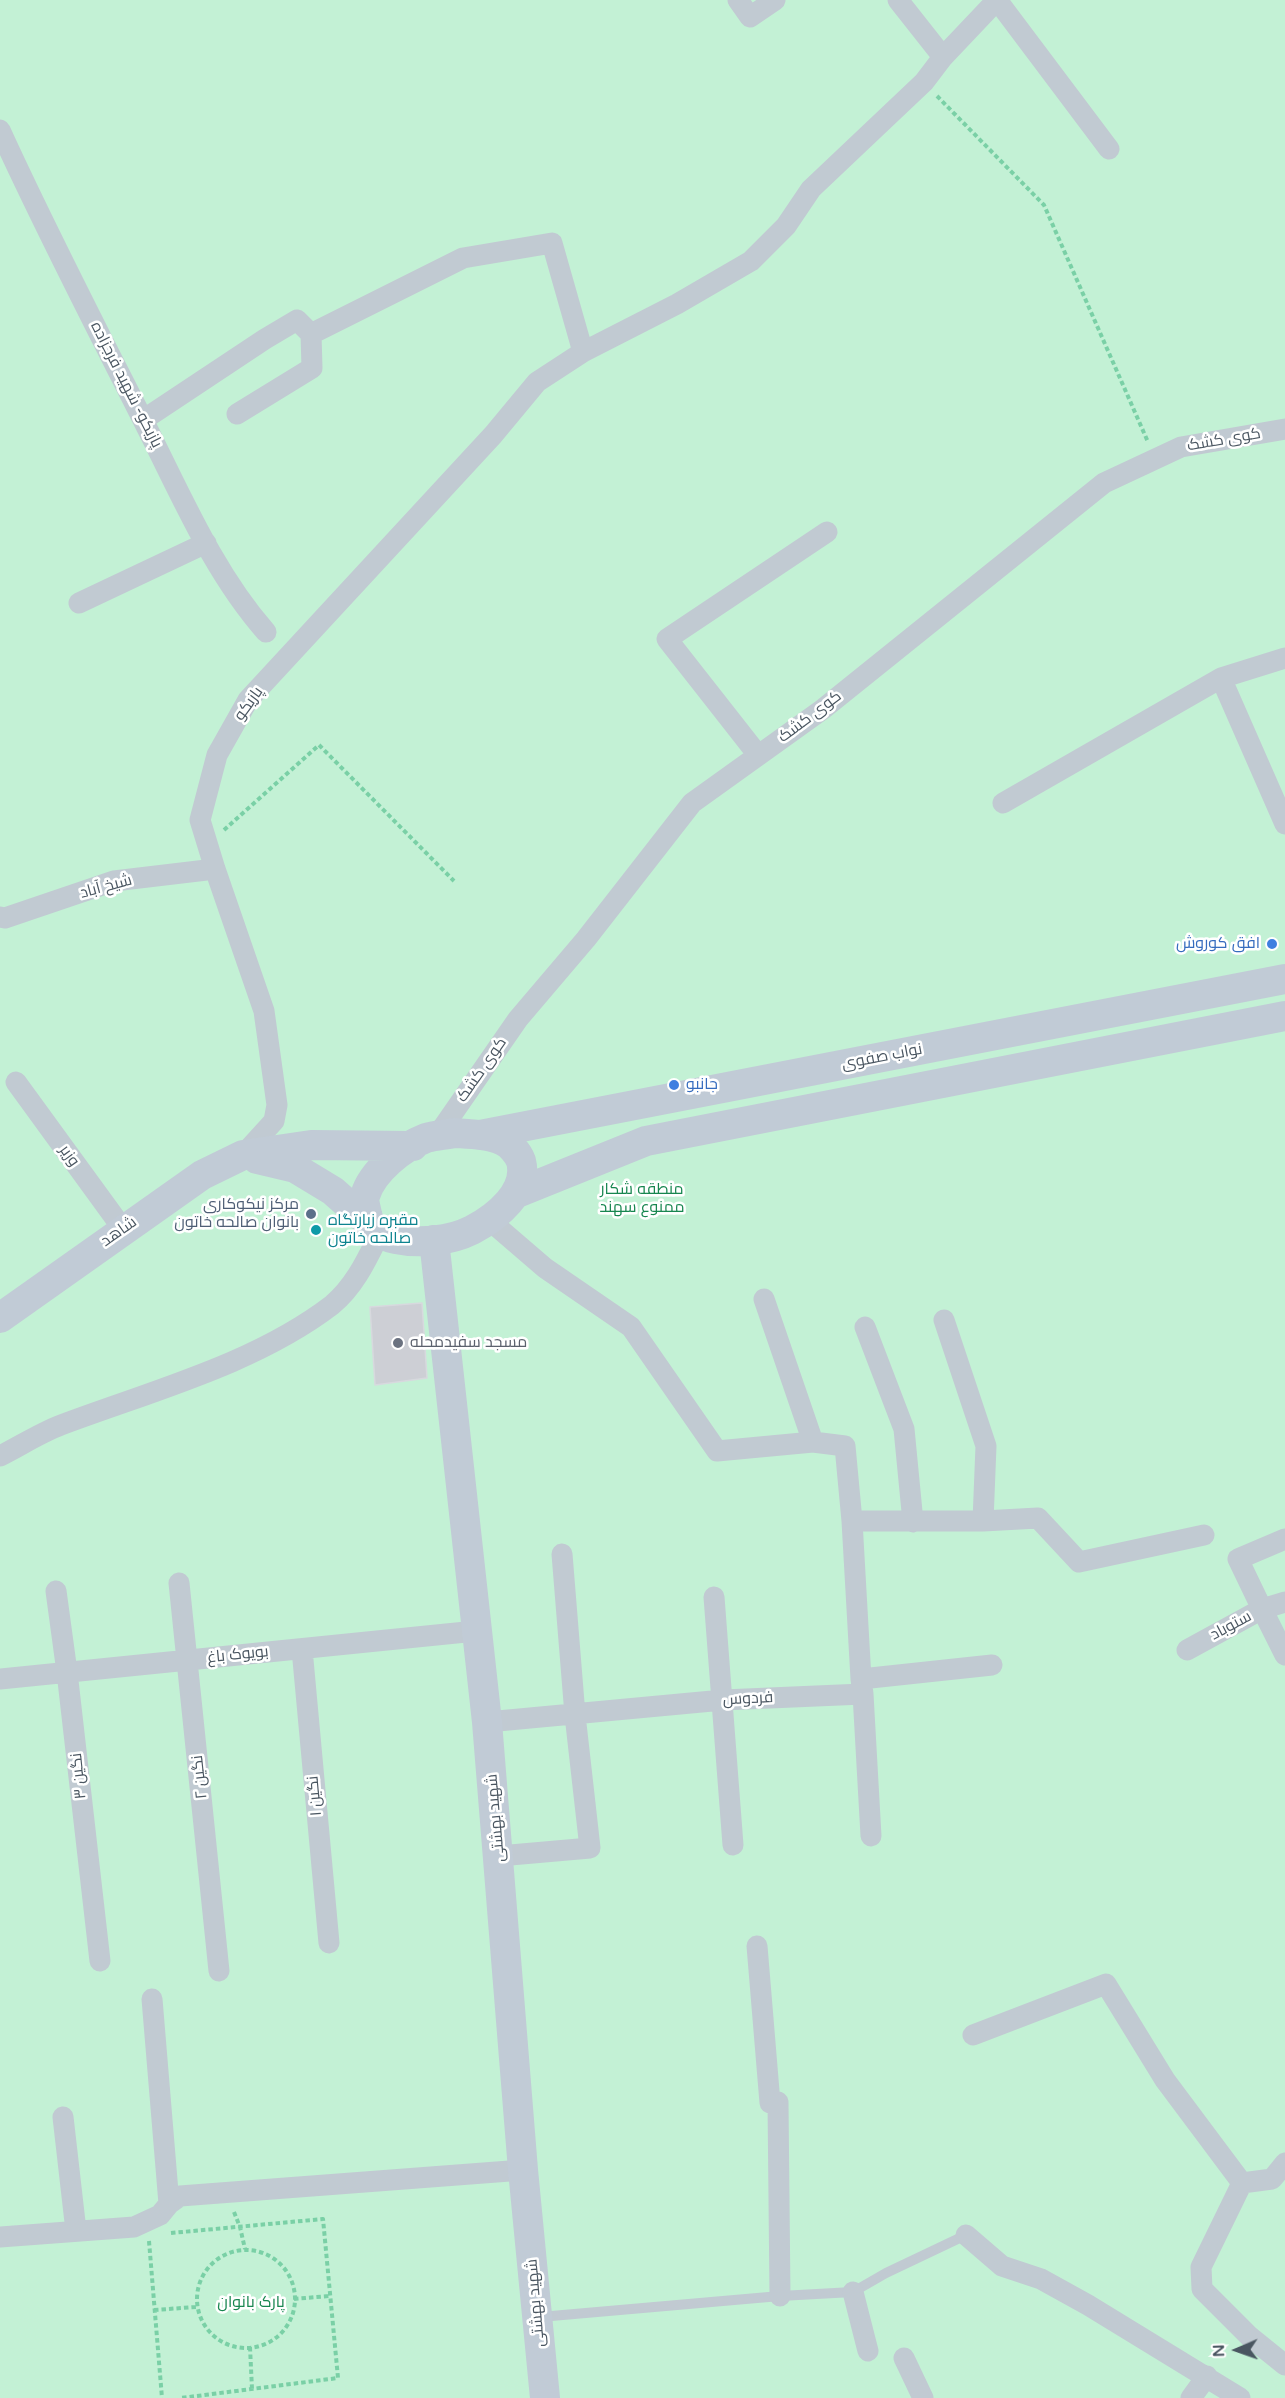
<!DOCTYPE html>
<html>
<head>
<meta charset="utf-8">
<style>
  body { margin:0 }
  #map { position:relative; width:1285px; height:2398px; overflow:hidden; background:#f5f3f3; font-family:"Varela Round",sans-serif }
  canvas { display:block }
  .north { position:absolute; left:1207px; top:2320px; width:60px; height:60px; -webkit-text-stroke:4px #fff; paint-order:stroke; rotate:268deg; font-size:16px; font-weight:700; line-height:24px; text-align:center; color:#4a5661 }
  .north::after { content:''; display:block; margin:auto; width:21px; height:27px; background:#4a5661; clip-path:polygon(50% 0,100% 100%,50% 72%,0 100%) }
</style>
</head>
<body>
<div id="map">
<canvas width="1285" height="2398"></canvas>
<div class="north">N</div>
</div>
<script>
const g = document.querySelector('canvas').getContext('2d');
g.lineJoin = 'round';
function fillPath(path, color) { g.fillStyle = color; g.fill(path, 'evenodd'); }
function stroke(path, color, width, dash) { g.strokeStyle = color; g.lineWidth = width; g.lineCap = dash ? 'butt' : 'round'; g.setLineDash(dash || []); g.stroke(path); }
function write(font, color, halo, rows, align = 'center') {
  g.font = font + ' "Varela Round",Cairo,sans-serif'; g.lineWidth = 5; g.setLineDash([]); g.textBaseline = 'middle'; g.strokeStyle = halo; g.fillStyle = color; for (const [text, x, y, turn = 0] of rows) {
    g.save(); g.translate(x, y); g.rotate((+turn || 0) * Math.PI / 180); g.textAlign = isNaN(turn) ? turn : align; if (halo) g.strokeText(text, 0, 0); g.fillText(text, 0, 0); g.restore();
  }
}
const green = new Path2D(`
  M0 0H1285V2398H0Z`);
const building = new Path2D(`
  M422 1303 427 1378 375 1385 370 1307Z`);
const path = new Path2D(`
  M937 96 1044 205 1148 442
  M224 830 319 745 454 881
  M234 2212 240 2227 245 2249
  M171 2233 323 2219 338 2378 181 2398
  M149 2241 162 2398
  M197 2299a49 49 0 1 1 98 0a49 49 0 1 1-98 0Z
  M294 2299 329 2296
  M154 2310 196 2307
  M250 2347 252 2389`);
const lane = new Path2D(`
  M540 2317 780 2296 853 2292 886 2273 966 2235`);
const street = new Path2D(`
  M738 0 750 17 775 0
  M898 0 943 57
  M997 0 1109 149
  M0 130C46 231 97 329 147 428 182 497 214 573 266 632
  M237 414 312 368 311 334 463 258 552 243 583 352 677 304 751 261 786 226 811 189 924 82 943 57 997 0
  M143 420 265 339 297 320 311 334
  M79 603 206 543
  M1221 678 1285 824
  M758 755 667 639 827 532
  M1003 803 1221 678 1285 658
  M0 917 5 918 114 881 215 869
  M16 1082 123 1229
  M437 1136 518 1019 586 939 692 803 823 709 1104 483 1181 447 1285 429
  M243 1155 274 1121 277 1105 264 1011 215 869 200 820 217 755 248 700 493 435 537 382 583 352
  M488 1219 545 1268 631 1327 717 1451 813 1442 845 1446 852 1521
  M764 1299 813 1442
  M944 1320 986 1446 983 1521
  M865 1327 904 1429 913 1522
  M0 1456C20 1446 40 1433 61 1425 151 1391 255 1364 332 1305 355 1286 367 1259 380 1233
  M1285 1539 1238 1559 1262 1609 1285 1602
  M179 1583 219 1971
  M56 1591 67 1672 100 1961
  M714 1597 733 1845
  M302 1649 329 1943
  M1187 1650 1262 1609 1285 1655
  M0 1679 476 1631
  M861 1679 852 1521H983L1038 1518 1079 1562 1204 1535
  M863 1694 871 1836
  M487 1722 723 1700 863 1694 861 1679 992 1665
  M499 1856 590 1848 575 1715 562 1554
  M757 1946 770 2103 778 2102 780 2296
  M152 1999 169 2204
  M973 2035 1106 1984 1165 2080 1242 2183 1201 2267 1202 2289 1249 2336 1285 2365
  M63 2117 76 2231
  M1242 2183 1272 2179 1285 2163
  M966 2235 1002 2266 1041 2279 1088 2305 1240 2398
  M0 2237 134 2227 160 2215 169 2204 180 2196 523 2170
  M853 2292 868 2351
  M904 2358 923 2398
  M1191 2398 1207 2376`);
const secondary = new Path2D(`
  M454 1133C470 1134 488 1134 503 1141 510 1144 518 1153 521 1161 529 1191 497 1217 472 1230 450 1241 420 1244 396 1239 381 1236 370 1229 367 1214 366 1208 363 1201 365 1196 372 1171 403 1147 426 1138 435 1135 445 1135 454 1133Z
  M480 1135 1285 979
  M257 1159 295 1168 333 1191 369 1223
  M517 1193 646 1141 1285 1016
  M434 1240 487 1722 523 2170 545 2398
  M0 1318 202 1175 243 1155 311 1145 413 1146`);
const markers = [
  [1272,944,6,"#3f7fe0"],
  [674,1085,6,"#3f7fe0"],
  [311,1214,6,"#5c6f8a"],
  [316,1230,6,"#0f9aa8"],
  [398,1343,6,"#6b7280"]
];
const streetNames = [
  ["پازیکو- شهید فرجزاده",126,385,63],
  ["کوی کشک",1224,440,-10],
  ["پازیکو",249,704,-54],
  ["کوی کشک",810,717,-37],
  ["شیخ آباد",106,887,-15],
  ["نواب صفوی",882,1057,-11],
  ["کوی کشک",482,1070,-55],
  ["وزیر",69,1156,54],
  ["شاهد",119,1232,-35],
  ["ستوباد",1231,1626,-28],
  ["بویوک باغ",238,1655,-6],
  ["فردوس",748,1699,-3],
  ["نگین ۳",79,1776,-96],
  ["نگین ۲",200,1777,-96],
  ["نگین ۱",315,1796,-95],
  ["شهید بهشتی",496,1818,-95],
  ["شهید بهشتی",536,2303,-95]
];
const shopNames = [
  ["افق کوروش",1260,944],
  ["جانبو",686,1085,"left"]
];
const parkNames = [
  ["منطقه شکار",642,1190],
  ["ممنوع سهند",642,1208],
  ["پارک بانوان",251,2303]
];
const serviceNames = [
  ["مرکز نیکوکاری",299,1205],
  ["بانوان صالحه خاتون",299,1223]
];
const cultureNames = [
  ["مقبره زیارتگاه",328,1221],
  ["صالحه خاتون",328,1239]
];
const worshipNames = [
  ["مسجد سفیدمحله",410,1343]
];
fillPath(green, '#c3f1d5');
fillPath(building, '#cdcfd5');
stroke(building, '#d7d9de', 1.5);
stroke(path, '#7ad0a6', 4, [4.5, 3]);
stroke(lane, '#c1cad2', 10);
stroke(street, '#c1cad2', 21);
stroke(secondary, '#c1cbd6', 30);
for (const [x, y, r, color] of markers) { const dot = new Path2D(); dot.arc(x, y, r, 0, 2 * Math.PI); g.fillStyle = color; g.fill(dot); stroke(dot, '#fff', 2); }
write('16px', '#4a5661', '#fff', streetNames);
write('16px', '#366cbe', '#fff', shopNames, 'right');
write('16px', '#17864f', '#fff', parkNames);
write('16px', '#4e5e75', '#fff', serviceNames, 'right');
write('16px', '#0d838f', '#fff', cultureNames, 'left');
write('16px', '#5b616d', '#fff', worshipNames, 'left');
</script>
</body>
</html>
